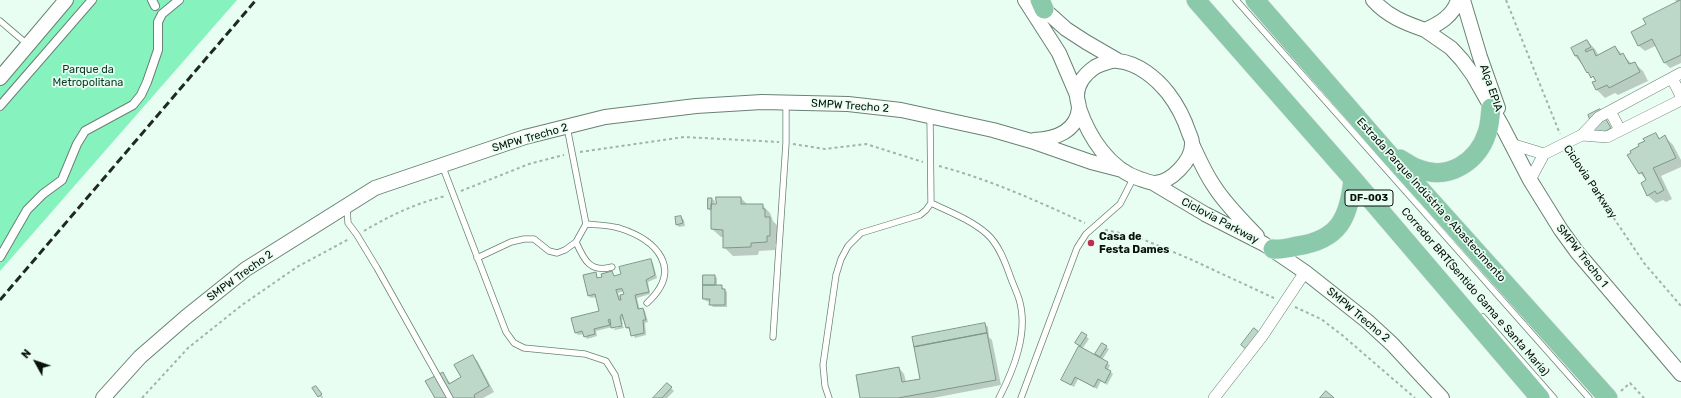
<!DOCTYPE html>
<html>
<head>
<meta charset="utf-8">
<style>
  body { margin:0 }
  #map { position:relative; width:1681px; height:398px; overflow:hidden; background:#e9fef2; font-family:Rubik,sans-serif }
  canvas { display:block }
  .north { position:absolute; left:16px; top:342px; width:40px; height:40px; -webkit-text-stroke:3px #e9fef2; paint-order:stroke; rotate:310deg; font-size:11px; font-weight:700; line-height:16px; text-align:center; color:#08110c }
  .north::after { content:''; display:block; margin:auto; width:14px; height:18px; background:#08110c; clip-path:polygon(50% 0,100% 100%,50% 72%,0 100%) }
</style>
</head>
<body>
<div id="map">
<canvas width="1681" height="398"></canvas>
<div class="north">N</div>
</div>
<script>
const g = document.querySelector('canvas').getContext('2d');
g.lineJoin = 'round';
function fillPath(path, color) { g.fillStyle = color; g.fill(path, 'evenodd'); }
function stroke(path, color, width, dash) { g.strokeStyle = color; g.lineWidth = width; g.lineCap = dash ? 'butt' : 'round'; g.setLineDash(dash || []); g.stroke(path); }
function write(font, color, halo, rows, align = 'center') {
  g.font = font + ' Rubik,sans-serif'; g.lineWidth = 3.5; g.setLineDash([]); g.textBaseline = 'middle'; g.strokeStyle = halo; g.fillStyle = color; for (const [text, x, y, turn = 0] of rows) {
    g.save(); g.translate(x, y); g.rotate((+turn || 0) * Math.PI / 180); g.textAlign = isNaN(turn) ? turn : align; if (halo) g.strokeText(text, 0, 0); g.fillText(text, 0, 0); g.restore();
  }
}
const green = new Path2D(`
  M73 0H237L0 271V85Z`);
const shadow = new Path2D(`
  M1675 0H1681V63L1670 68 1665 63 1657 45 1645 51 1639 46 1632 32 1647 25 1677 3Z
  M1587 41 1595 49 1599 56 1615 47 1632 64 1634 63 1643 71 1648 81 1618 95 1615 93 1605 98 1597 90 1594 83 1596 81 1575 56Z
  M1603 113 1613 131 1600 138Z
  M1656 134 1660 139 1665 137 1673 145 1681 160V167L1661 176 1672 199 1666 202 1663 200 1656 203 1647 195V180L1640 173 1646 142Z
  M717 198H741L748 205H762L770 213 773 221 778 226V244H775V250L759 251 758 255 733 256 724 247V237H721L712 229V212L709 209V199H712L715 201 714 205H717Z
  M681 217 684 220 685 226 679 227 677 225V218Z
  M651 260 653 263 657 278 648 282 650 294 637 298 640 310 643 309 645 311 648 322 645 323 646 335 635 338 631 330 626 328 624 318 622 320 623 324 613 327V328L612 327 596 331 597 336 587 339 584 334 578 335 576 333 601 312 597 297 591 298 589 296 595 273 599 279 612 273 615 277 622 275ZM624 291 625 294 619 296 618 293Z
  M715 276 717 278V286H721L727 292V307H713L710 304 711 302 706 301 704 299Z
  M985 324 988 327 989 337 992 340 1001 385 933 398H861L899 368 904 374 906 382 921 380Z
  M623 326 624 328 615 330 613 329Z
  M1086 336 1089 339 1082 349 1095 356 1102 345 1109 349 1102 360 1110 365 1108 370 1113 374 1107 385 1101 381 1097 389 1078 379 1074 387 1062 380 1080 346 1079 345Z
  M473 356 478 362 494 392 483 398H436L442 373 451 384 462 378Z
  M667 384 674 391 667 398H654Z
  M318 389 323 397 322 398 319 396Z`);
const building = new Path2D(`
  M1681 0V55L1664 63 1652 39 1638 46 1631 32 1646 24 1643 19Z
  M1587 40 1591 47 1585 50 1586 52 1593 49 1596 56 1615 46 1620 55 1623 53 1629 64 1635 62 1640 72 1609 88 1607 85 1596 90 1592 82 1596 81 1593 76 1591 78 1588 72 1587 73 1577 55 1575 56 1571 48Z
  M1600 109 1611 128 1597 136 1591 126 1592 125 1588 115Z
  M1656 133 1659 139 1665 135 1676 158 1653 168 1664 190 1657 194 1655 191 1647 196 1641 183 1646 180 1642 172 1639 174 1627 155 1631 153 1630 151 1639 146 1638 144 1645 141 1643 139Z
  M716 197H741V204H763V209H765V217H770V236H767V242L751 243V247L723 248V230L711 229V204H716Z
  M708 198H712L711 209H708Z
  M681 216 683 223 676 225 675 217Z
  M651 259 655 275 646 280 649 292 635 295 638 309 643 308 646 320H643L644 333 631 336 629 327 626 328 622 314 620 317 622 326 611 328 610 319 608 320 610 325 594 329 595 334 584 337 582 331 575 333 571 318 599 311 595 294 588 296 583 275 596 272 597 278 602 277 601 274 612 271 614 276 621 274 619 267ZM622 289 624 294 620 295 621 300H619L616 290Z
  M703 275H715V285H703Z
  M703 285H722V289H725V305H709L710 299H703Z
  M985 323 987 333 914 347 912 337Z
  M1254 328 1261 334 1247 350 1241 345Z
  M1082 332 1087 335 1080 346 1075 343Z
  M987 333 996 380 898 398H860L856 375 899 367 902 382 920 379 914 347Z
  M1102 343 1107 346 1100 357 1095 354Z
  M1079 346 1108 362 1105 368 1111 371 1105 383 1098 379 1094 387 1075 377 1071 385 1061 380Z
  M473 355 489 386 474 395 475 398H435L425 381 443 372 449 384 461 377 454 365Z
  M667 383 672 387 662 398H653Z
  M316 386 322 394 318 397 312 388Z
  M1326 391 1332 396 1334 398H1320Z`);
const path = new Path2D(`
  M1506 0 1560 134
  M793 144 825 149 866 144 923 162
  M580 152 684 137 779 142
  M1570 153 1644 263 1681 306
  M939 166C991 180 1037 201 1085 223
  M461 191 529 164 564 155
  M1105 230 1135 236 1190 259 1274 298
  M364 231C389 216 416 203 446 196
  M1295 307 1321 319 1342 335 1415 398
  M1621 391 1630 383 1644 398
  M142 398 188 348 242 305 297 267 349 239`);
const service = new Path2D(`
  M1236 0 1589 398
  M0 21 27 44
  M442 165 506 332 514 343 524 348 585 354 606 361 615 375 621 398
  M931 203C950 212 971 220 987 234 998 244 1004 259 1009 273 1012 282 1016 290 1019 299 1029 332 1014 369 999 398
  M347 208 348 223 357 235 377 268 450 398
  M586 224C597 225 608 225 619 228 657 240 684 269 647 303
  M576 242C584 260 590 273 612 267
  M477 258 511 242 524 239H534L549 251 557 253 565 250 576 242 586 224 567 127
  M1483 317 1554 398
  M773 337 786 143V103
  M829 398 825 386 823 365 836 275 841 259 848 246 861 233 920 215 926 210 931 203 930 117
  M1021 398 1077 248 1086 234 1120 204 1134 177`);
const pedestrian = new Path2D(`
  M152 0 155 6
  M0 106 92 0
  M0 257 27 210 43 194 62 180 77 144 85 131 133 105 141 95 147 82 158 50V22L162 14 179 0`);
const minor = new Path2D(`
  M1672 78 1681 96
  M1610 111 1620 130
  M1582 135 1607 137 1681 100
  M1511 144 1544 154
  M1530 180 1544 154 1582 135 1599 117 1681 73
  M1214 398 1263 335 1305 272`);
const tertiary = new Path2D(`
  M1025 0 1059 53 1077 95
  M1373 0C1387 16 1405 23 1425 30 1439 24 1453 16 1458 0
  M1463 0 1480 57 1498 108
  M1037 3 1066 29 1086 42 1117 60
  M1425 30 1451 48 1462 60 1473 75 1502 126 1530 180 1561 230 1577 252 1681 374
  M0 78 66 0
  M1034 140C1054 139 1077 132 1079 108 1079 104 1077 100 1077 96 1077 83 1085 74 1095 67 1101 64 1112 60 1118 61 1138 63 1156 78 1168 93 1178 106 1184 118 1189 133 1190 136 1193 141 1192 144 1192 161 1171 182 1155 183 1150 183 1144 180 1140 179 1109 169 1089 137 1079 108
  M1192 144C1199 159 1205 173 1214 186 1226 205 1242 220 1257 236
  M1153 183 1205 214 1264 244 1305 272 1367 321 1392 344 1442 398
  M103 398 140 357 186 317 246 269 375 188 525 137 605 117 696 106 762 102 848 104 901 110 993 130 1031 141 1091 162 1122 170`);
const trunk = new Path2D(`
  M1040 0 1044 9
  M1196 0 1353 179 1540 398
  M1255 0 1387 152 1608 398
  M1400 159C1406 162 1412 167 1419 169 1449 181 1478 161 1487 133 1490 125 1490 116 1491 108
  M1273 249C1281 250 1289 248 1297 246 1339 240 1349 218 1353 179`);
const rail = new Path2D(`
  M0 300 256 0`);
const markers = [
  [1091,243,4,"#bd2d51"]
];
const shields = [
  [1369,198,48]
];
const shieldNames = [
  ["DF-003",1369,198]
];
const parkNames = [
  ["Parque da",88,70],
  ["Metropolitana",88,83]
];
const streetNames = [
  ["Alça EPIA",1491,88,71],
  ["SMPW Trecho 2",850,106,4],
  ["SMPW Trecho 2",530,138,-16],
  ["Ciclovia Parkway",1590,182,56],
  ["Estrada Parque Indústria e Abastecimento",1431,200,48],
  ["Ciclovia Parkway",1220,221,28],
  ["SMPW Trecho 1",1582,256,52],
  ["SMPW Trecho 2",240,276,-36],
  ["Corredor BRT(Sentido Gama e Santa Maria)",1475,292,49],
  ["SMPW Trecho 2",1358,315,40]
];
const poiNames = [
  ["Casa de",1099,237],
  ["Festa Dames",1099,250]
];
fillPath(green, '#86f3bf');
fillPath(shadow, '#0003');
fillPath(building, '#bdd7c9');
stroke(building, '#7e978a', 1);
stroke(service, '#698274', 7);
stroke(pedestrian, '#698274', 10);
stroke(minor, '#698274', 12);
stroke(tertiary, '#698274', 16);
stroke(trunk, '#e1e2e2', 20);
stroke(path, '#a2b4aa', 2, [3, 3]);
stroke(service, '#fff', 5.5);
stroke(pedestrian, '#fff', 8);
stroke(minor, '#fff', 11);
stroke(tertiary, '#fff', 14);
stroke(trunk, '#8acaab', 19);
stroke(rail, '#1f2924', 3, [8, 4]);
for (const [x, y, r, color] of markers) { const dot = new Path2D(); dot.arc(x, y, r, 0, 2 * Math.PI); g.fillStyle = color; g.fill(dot); stroke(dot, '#e9fef2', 1.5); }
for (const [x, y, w] of shields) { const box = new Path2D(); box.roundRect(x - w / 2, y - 8, w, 16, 3); g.fillStyle = '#e9fef2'; g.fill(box); stroke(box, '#08110c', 1); }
write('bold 10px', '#08110c', null, shieldNames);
write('11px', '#093b27', '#e9fef2', parkNames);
write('11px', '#08110c', '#e9fef2', streetNames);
write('bold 11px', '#08110c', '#e9fef2', poiNames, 'left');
</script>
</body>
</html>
